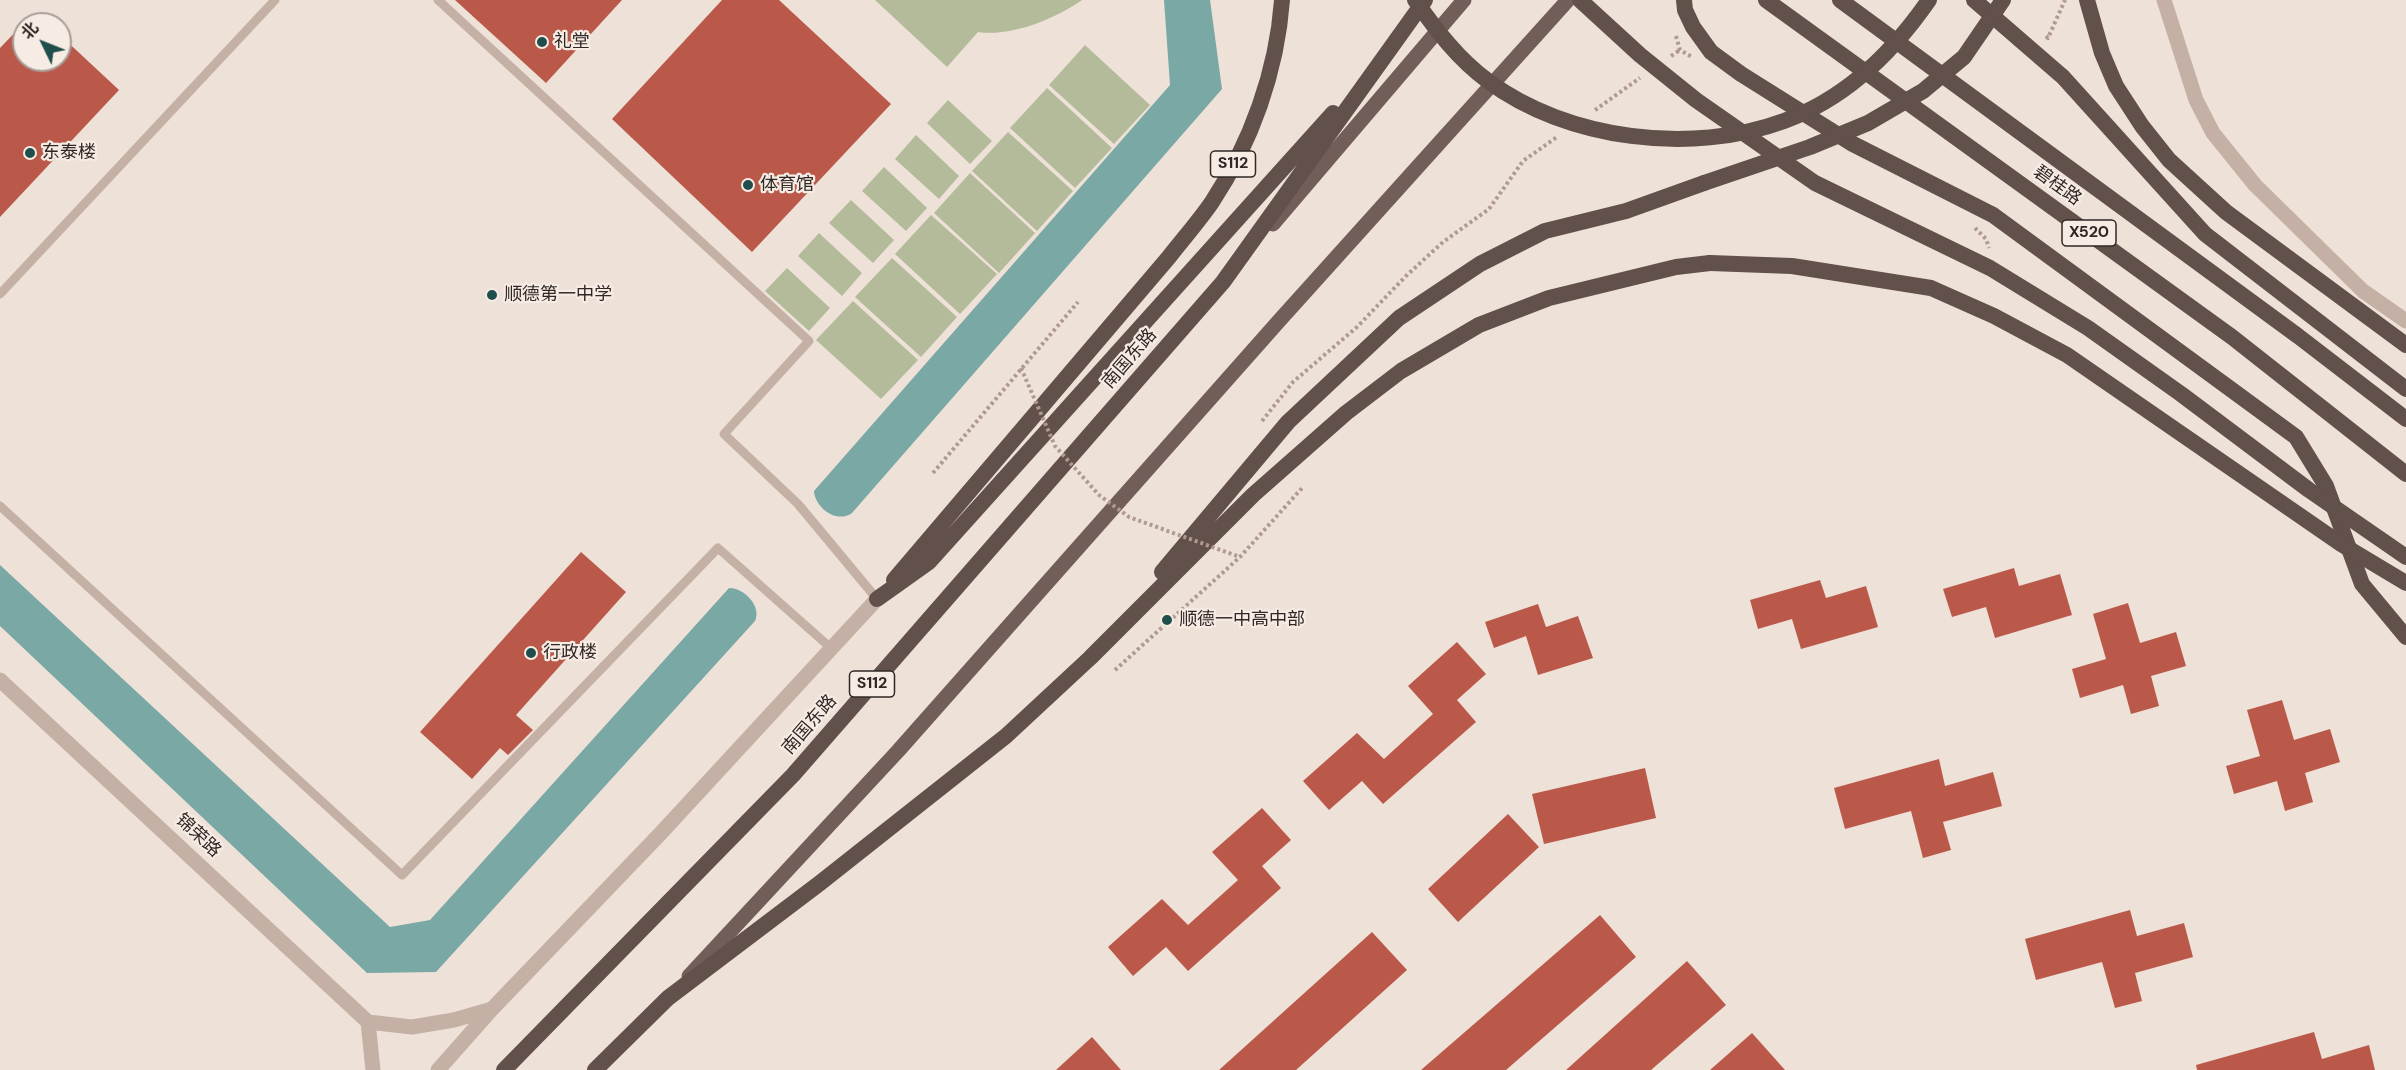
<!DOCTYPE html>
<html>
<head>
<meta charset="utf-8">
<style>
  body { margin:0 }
  #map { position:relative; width:2406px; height:1070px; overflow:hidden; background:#eee1d8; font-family:"DM Sans","Noto Sans SC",sans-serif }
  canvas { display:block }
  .north { position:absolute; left:12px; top:12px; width:60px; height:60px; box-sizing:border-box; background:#f6ece4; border:2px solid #a79e98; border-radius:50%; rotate:313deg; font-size:16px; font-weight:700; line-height:24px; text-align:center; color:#312826 }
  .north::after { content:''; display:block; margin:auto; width:21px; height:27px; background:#204e4c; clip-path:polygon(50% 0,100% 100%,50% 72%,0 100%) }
</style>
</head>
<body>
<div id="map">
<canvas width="2406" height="1070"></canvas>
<div class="north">北</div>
</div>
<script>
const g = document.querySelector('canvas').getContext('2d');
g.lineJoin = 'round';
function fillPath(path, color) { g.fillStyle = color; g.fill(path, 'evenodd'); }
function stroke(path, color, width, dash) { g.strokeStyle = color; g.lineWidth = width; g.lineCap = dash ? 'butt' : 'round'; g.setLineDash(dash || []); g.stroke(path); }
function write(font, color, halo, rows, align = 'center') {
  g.font = font + ' "DM Sans","Noto Sans SC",sans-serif'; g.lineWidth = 4.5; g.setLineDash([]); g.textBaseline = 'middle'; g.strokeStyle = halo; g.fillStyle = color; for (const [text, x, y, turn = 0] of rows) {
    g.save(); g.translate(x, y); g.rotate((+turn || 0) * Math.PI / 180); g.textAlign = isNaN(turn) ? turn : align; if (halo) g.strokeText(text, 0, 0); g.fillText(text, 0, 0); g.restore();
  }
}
const green = new Path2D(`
  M875 0H1082C1055 19 1011 37 978 32L947 67Z
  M1085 45 1150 105 1114 144 1049 85Z
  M1047 88 1112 148 1075 188 1010 128Z
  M948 100 992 141 970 164 927 123Z
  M1008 132 1073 191 1037 231 972 171Z
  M916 135 959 176 939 199 895 159Z
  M884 167 927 208 906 231 862 191Z
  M970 173 1035 233 999 273 934 213Z
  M851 200 894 240 873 263 829 223Z
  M931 215 997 274 960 314 895 254Z
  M819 233 862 273 842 296 798 256Z
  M892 258 957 317 921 357 855 297Z
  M787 268 830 308 809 331 765 291Z
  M853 301 918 360 881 399 816 340Z`);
const water = new Path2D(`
  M1164 0H1210L1222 89 852 513C837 524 815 508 814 491L821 483 1170 85Z
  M0 565 390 927 430 920 729 588C745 588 762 607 755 621L436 972 367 973 0 626Z`);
const building = new Path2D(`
  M455 0H622L546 83Z
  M722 0H779L891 104 752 252 612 119Z
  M24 23V60H60V35L119 90 0 217V48Z
  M581 552 626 592 516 715 533 730 508 755 500 748 472 779 420 732Z
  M2014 568 2019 586 2060 574 2072 615 1995 638 1986 607 1952 617 1943 589Z
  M1820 580 1826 598 1866 586 1878 627 1801 649 1792 619 1758 629 1750 600Z
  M2128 603 2140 643 2176 632 2186 666 2151 676 2159 706 2131 714 2123 685 2080 698 2072 669 2106 659 2093 614Z
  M1538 604 1546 627 1578 616 1593 658 1538 675 1526 636 1494 648 1485 622Z
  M1457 642 1486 674 1457 700 1476 722 1383 804 1362 781 1329 810 1303 781 1357 733 1384 759 1433 714 1408 686Z
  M2282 700 2294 740 2330 729 2340 762 2305 773 2313 802 2285 811 2277 781 2234 794 2226 766 2260 756 2247 710Z
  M1939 759 1945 786 1993 772 2002 806 1943 822 1951 850 1923 858 1911 811 1845 829 1834 788Z
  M1645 768 1656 818 1544 844 1532 794Z
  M1262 808 1291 840 1262 866 1281 888 1188 971 1166 947 1133 976 1108 947 1162 899 1188 925 1238 880 1212 852Z
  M1508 814 1539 847 1458 922 1428 889Z
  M2130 910 2137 936 2184 923 2193 957 2135 973 2142 1001 2115 1008 2102 962 2036 980 2025 939Z
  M1600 915 1636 957 1506 1070H1421Z
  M1372 932 1407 970 1296 1070H1219Z
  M1687 961 1726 1005 1651 1070H1566Z
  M2314 1032 2322 1059 2369 1045 2375 1070H2197L2196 1065Z
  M1752 1033 1785 1070H1710Z
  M1092 1037 1121 1070H1056Z`);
const path = new Path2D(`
  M1676 36 1680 50 1692 57
  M2046 36 2048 38 2065 0
  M1671 56 1680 50
  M1595 110 1640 78
  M1975 228 1986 239 1989 248
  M1262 421 1293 382 1357 327 1406 276 1443 242 1489 209 1523 161 1557 137
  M933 473 1078 302
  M1115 670 1240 557 1303 487`);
const service = new Path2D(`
  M438 0 809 341 724 434 798 504 877 599
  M0 294 275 0
  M0 506 402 875 718 548 832 649`);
const tertiary = new Path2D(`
  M2164 0 2196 100 2213 133 2255 185 2363 291 2406 321
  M0 680 368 1022
  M368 1022 412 1027 454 1020 492 1009
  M368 1022 373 1070
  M438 1070 492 1009 660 834 877 599`);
const primary = new Path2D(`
  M1273 224 1464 0
  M689 976 898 751 1278 322 1568 0`);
const trunk = new Path2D(`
  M1684 0 1685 10 1693 27 1711 52 1741 74 1851 143 1993 215 2296 437 2326 486 2362 584 2406 637
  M1766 0 2232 337 2406 474
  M1840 0 2298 336 2406 419
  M1974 0 2063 77 2205 234 2406 389
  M2087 0 2102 53 2116 86 2142 126 2169 160 2226 212 2406 345
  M1162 572 1288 422 1399 318 1480 264 1545 231 1626 211 1704 183
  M894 580 1169 257C1183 239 1199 221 1212 202 1251 143 1277 71 1282 0
  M877 599 929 562 1333 113
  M504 1070 793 775 1223 282 1425 0
  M595 1070 668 998 820 883 1006 736 1090 658 1253 495 1346 413 1401 371 1479 325 1549 298 1676 267 1710 263`);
const pathBridge = new Path2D(`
  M1021 368 1055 446 1099 495 1129 517 1240 557`);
const trunkBridge = new Path2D(`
  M1415 0C1436 30 1458 59 1488 81 1567 140 1692 155 1784 121 1845 99 1893 52 1929 0
  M1580 0 1640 55 1696 100 1815 183 1990 268 2088 328 2181 394 2309 490 2406 557
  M1704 183 1810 147 1868 123 1923 91 1964 57 2003 0
  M1710 263 1792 266 1931 288 1994 316 2067 355 2341 544 2406 583`);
const markers = [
  [542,42,6,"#204e4c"],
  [30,153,6,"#204e4c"],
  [748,185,6,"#204e4c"],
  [492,295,6,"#204e4c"],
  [1167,620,6,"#204e4c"],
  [531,653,6,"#204e4c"]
];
const shields = [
  [1233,164,45],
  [2089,233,54],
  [872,684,45]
];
const shieldNames = [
  ["S112",1233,164],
  ["X520",2089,233],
  ["S112",872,684]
];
const poiNames = [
  ["礼堂",554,42],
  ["东泰楼",42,153],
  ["体育馆",760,185],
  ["顺德第一中学",504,295],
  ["顺德一中高中部",1179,620],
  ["行政楼",543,653]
];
const streetNames = [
  ["碧桂路",2057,186,36],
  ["南国东路",1130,359,-49],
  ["南国东路",810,725,-49],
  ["锦荣路",198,836,43]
];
fillPath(green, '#b4bb9a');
fillPath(water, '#7aa8a5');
fillPath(building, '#ba594a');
stroke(path, '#b09a90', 4, [3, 3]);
stroke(service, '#c5b0a5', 9);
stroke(tertiary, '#c5b0a5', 15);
stroke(primary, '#725e58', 15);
stroke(trunk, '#62504b', 16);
stroke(pathBridge, '#b09a90', 4, [3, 3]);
stroke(trunkBridge, '#62504b', 16);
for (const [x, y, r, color] of markers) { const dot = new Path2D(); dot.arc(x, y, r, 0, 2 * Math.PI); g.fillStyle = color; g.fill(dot); stroke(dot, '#f6ece4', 2); }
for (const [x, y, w] of shields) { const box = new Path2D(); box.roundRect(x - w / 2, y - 13, w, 26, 4.5); g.fillStyle = '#f6ece4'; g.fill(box); stroke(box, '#312826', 1.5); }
write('bold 16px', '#312826', null, shieldNames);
write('18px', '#312826', '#f6ece4', poiNames, 'left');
write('18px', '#312826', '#f6ece4', streetNames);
</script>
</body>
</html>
